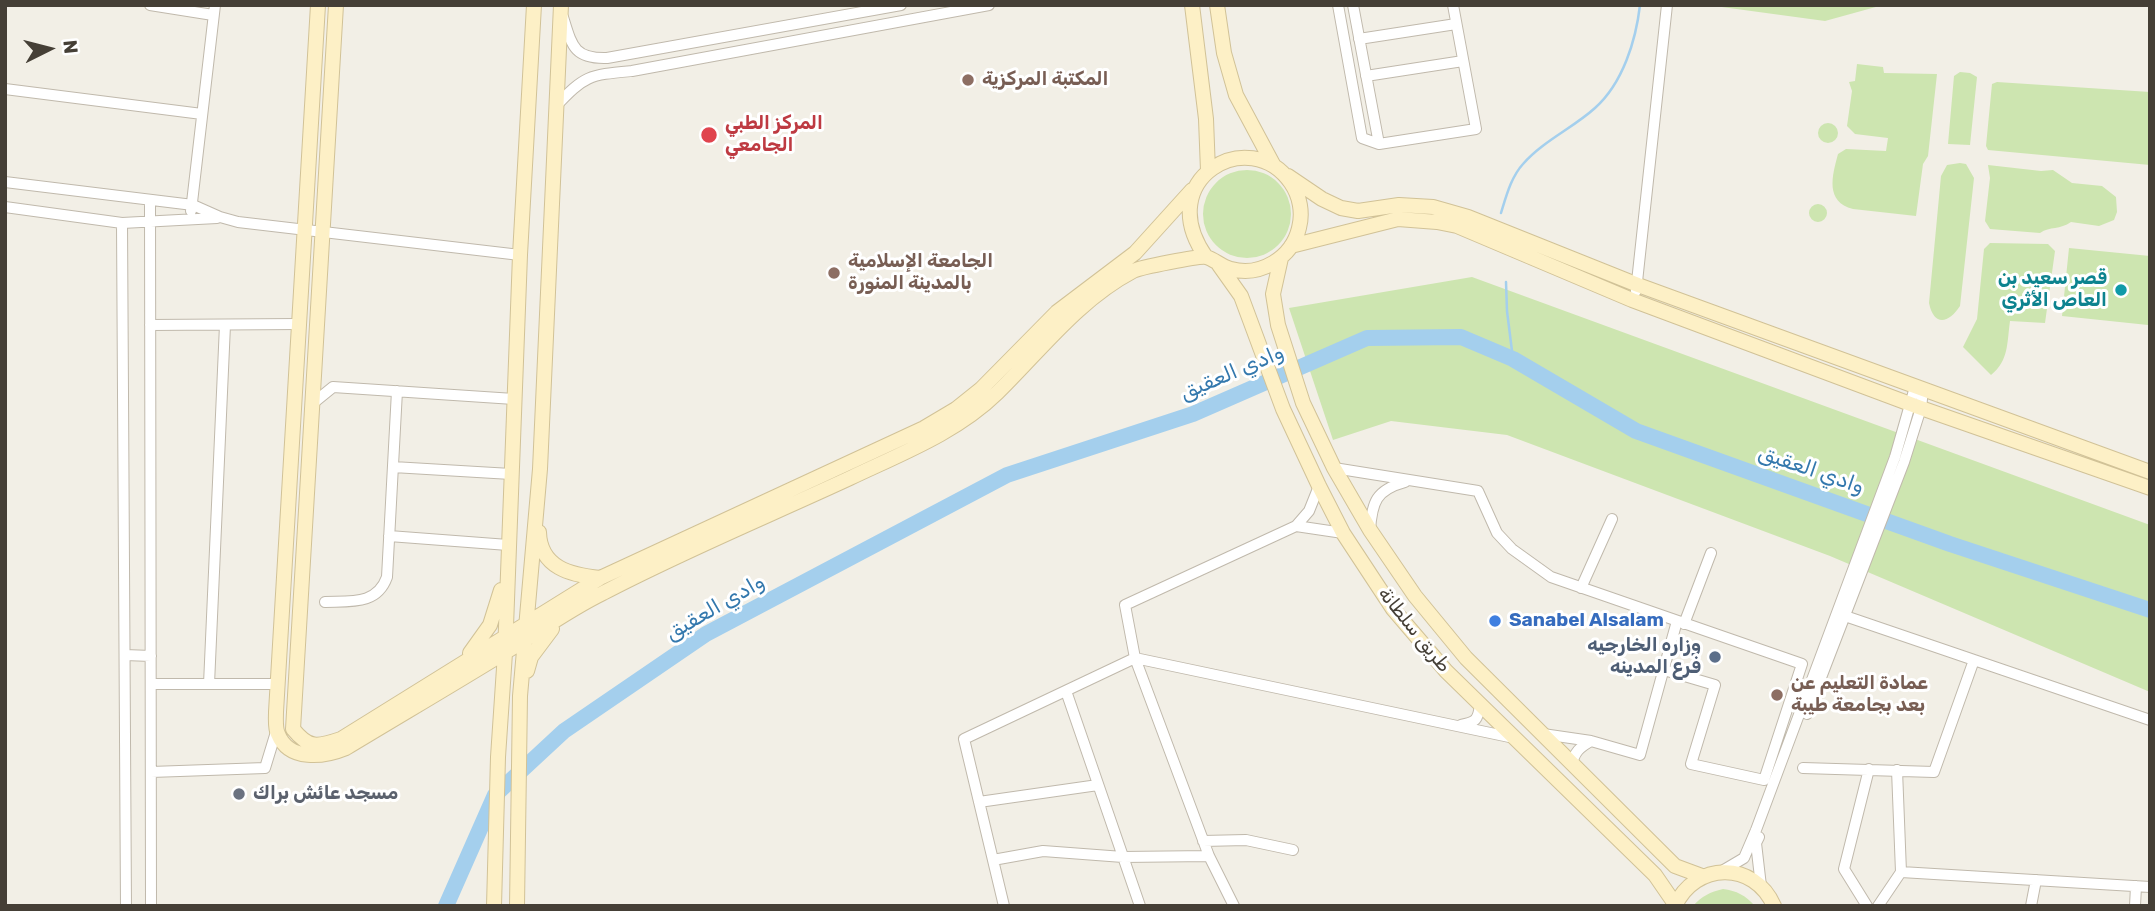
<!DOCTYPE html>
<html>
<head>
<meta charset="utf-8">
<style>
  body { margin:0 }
  #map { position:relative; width:2155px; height:911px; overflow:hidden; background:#f2efe6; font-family:Rubik,sans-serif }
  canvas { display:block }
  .frame { position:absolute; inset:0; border:7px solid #453f36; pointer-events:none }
  .north { position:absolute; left:14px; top:14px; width:70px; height:70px; -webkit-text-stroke:5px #fff; paint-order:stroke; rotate:84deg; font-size:19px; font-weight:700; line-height:28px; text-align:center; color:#453f36 }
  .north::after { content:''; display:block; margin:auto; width:24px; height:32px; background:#453f36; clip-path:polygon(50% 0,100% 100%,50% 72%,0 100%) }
</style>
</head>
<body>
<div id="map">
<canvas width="2155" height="911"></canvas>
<div class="frame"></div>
<div class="north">N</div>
</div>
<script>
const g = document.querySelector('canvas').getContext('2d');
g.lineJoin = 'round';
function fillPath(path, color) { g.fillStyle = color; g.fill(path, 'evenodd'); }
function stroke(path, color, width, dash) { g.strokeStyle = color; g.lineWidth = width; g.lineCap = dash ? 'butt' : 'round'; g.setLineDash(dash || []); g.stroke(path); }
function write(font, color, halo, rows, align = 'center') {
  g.font = font + ' Rubik,"Noto Sans Arabic",sans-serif'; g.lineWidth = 6; g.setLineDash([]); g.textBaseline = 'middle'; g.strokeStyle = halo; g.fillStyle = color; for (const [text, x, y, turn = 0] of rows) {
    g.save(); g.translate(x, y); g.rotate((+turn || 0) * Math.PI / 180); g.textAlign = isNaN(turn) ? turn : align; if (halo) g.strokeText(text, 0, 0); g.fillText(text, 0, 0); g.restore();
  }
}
const green = new Path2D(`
  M1707 5H1883L1825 21Z
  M1857 64 1883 67 1884 73 1937 74 1928 156 1923 164 1916 216 1853 209C1825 202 1832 176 1838 154L1846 149 1886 151 1888 138 1855 134 1847 126 1852 91 1849 82 1855 81Z
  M1960 72 1970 73 1977 77 1970 145 1948 144 1954 76Z
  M1997 82 2150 92V165L1988 150 1986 146 1992 84Z
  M1818 133a10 10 0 1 1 20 0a10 10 0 1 1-20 0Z
  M1960 163 1966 164 1974 178 1960 306C1949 323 1934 327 1929 303L1941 176 1947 165Z
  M1988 165 2041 171 2053 170 2072 183 2102 186 2116 197 2117 212 2114 220 2099 226 2071 222C2060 230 2050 226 2040 233L1990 229 1985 221 1990 178Z
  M1203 214a44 44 0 1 1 88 0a44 44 0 1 1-88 0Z
  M1809 213a9 9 0 1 1 18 0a9 9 0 1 1-18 0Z
  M1990 243 2048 244 2055 251 2045 323 2010 321C2007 342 2009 361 1991 375L1963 347 1977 319 1984 249Z
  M2069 248 2150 256 2148 325 2062 316Z
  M1472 277 2150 525V692L1830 556 1507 435 1391 421 1333 440 1289 308Z
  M1723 889C1737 891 1745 895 1755 906H1693C1702 896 1710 892 1723 889Z`);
const stream = new Path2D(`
  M1501 213C1506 197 1511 177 1523 164 1543 141 1573 128 1595 108 1623 83 1636 40 1640 5
  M1506 282 1507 311 1513 359`);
const river = new Path2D(`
  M446 906 495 795 564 731 706 634 1007 475 1193 414 1367 338 1461 337 1513 359 1636 431 1950 544 2150 610`);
const street = new Path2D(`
  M150 5 213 15
  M1338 5 1362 138 1379 144
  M1353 5 1379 144 1476 129 1453 5
  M563 17C572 46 574 59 607 58L901 5
  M1359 39 1456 24
  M1366 76 1463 61
  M5 89 202 114
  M555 107C585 75 589 75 632 71L989 5
  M5 182 193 205 220 217 238 222 520 255
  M150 201 151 906
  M5 207 122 223 217 218
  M191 211 215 5
  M122 223 126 906
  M1636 291 1667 5
  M150 325 299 324
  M312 404 333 387 514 399
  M393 467 511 474
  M1334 468 1478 491 1497 533 1512 549 1551 577 1802 664 1764 780 1691 764 1715 685 1664 670
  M1296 526 1343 533
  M1370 530C1372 502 1376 490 1405 482
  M389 536 508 545
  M1581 588 1612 519
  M325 602C351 601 377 605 387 577L397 391
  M1845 616 2150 720
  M1684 624 1711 553
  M125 655 151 656
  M151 684H278
  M209 684 225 325
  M1066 691 1140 906
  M1807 714 1904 462 1921 408 1923 390
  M1461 725C1476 722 1478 720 1480 705
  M1543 734 1591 741 1640 755 1677 621
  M1572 765C1574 752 1580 747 1591 741
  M1803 768 1934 772 1974 660
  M151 772 265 768 276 732
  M979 802 1098 785
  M1759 837 1756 843 1761 886
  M1203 841 1246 840 1293 850
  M993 860 1043 851 1123 857 1209 856
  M1722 871 1744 858 1756 830 1895 457 1915 387
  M1901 872 2150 887
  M1004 906 964 739 1135 658 1514 738
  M1234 906 1209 856 1135 658 1125 605 1296 526 1309 511 1319 486
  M1867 906 1844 869 1869 769
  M1878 906 1901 872 1897 770
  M2031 906 2036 880
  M2135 906 2136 886`);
const secondary = new Path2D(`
  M318 5 276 712C276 719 275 728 278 734 289 762 324 757 346 748 399 716 452 685 504 653 537 633 568 610 603 593 683 551 768 516 850 478 900 454 956 433 997 393 1040 351 1078 300 1133 271 1141 267 1199 256 1206 257 1214 259 1222 267 1231 269 1260 277 1292 258 1299 228 1303 213 1300 196 1291 183 1250 123 1151 179 1206 257
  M336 5 293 729C309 749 317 747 341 739L600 578 924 428 956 409 981 389 1057 312 1135 253 1192 190
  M1192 5 1206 119 1208 171
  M1217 5 1224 53 1236 95 1274 166
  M1288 176 1322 199 1341 208 1358 211 1399 205 1433 207 1468 217 1638 285 2150 472
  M1291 246 1398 219 1437 222 1457 226 1632 300 1921 408 2150 488
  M1281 258 1273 294 1278 325 1303 403 1334 468 1370 530 1415 596 1466 658 1675 866 1702 876
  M1219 265 1241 296 1283 409 1319 486 1343 533 1393 609 1446 671 1655 875 1675 904
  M539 532C540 568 571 575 600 578
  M470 653 490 625 501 590
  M527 671 531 657 552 629
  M494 906 498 757 505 653 520 255 534 5
  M517 906 520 696 540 469 561 5
  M1675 906C1695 862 1754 860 1774 906`);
const markers = [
  [968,80,7,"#8d6e63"],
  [709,135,9,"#e0444e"],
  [834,273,7,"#8d6e63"],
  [2121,290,7,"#0f9aa8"],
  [1495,621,7,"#3f7fe0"],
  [1715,657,7,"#5c6f8a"],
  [1777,695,7,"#8d6e63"],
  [239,794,7,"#6b7280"]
];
const educationNames = [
  ["المكتبة المركزية",982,80],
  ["الجامعة الإسلامية",848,262],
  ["بالمدينة المنورة",848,284],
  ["عمادة التعليم عن",1791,684],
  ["بعد بجامعة طيبة",1791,706]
];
const healthNames = [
  ["المركز الطبي",725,124],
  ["الجامعي",725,146]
];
const cultureNames = [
  ["قصر سعيد بن",2107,279],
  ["العاص الأثري",2107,301]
];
const shopNames = [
  ["Sanabel Alsalam",1509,621]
];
const streetNames = [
  ["طريق سلطانة",1414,630,51]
];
const serviceNames = [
  ["وزاره الخارجيه",1701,646],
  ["فرع المدينه",1701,668]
];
const worshipNames = [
  ["مسجد عائش براك",253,794]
];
const waterNames = [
  ["وادي العقيق",1232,373,-23],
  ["وادي العقيق",1811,470,19],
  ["وادي العقيق",715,608,-30]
];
fillPath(green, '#cde5b0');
stroke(stream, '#a4cfed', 2.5);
stroke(river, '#a4cfed', 16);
stroke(street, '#c0b9ac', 12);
stroke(secondary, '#d1c297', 16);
stroke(street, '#fff', 10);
stroke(secondary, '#fdf0c6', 14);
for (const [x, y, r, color] of markers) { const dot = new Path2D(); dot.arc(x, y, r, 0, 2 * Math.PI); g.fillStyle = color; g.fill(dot); stroke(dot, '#fff', 2.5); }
write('bold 19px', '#785e54', '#fff', educationNames, 'left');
write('bold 19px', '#be3a42', '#fff', healthNames, 'left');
write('bold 19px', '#0d838f', '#fff', cultureNames, 'right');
write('bold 19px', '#366cbe', '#fff', shopNames, 'left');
write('19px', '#453f36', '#fff', streetNames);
write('bold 19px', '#4e5e75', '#fff', serviceNames, 'right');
write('bold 19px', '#5b616d', '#fff', worshipNames, 'left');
write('italic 21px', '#3378ad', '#fff', waterNames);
</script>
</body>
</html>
